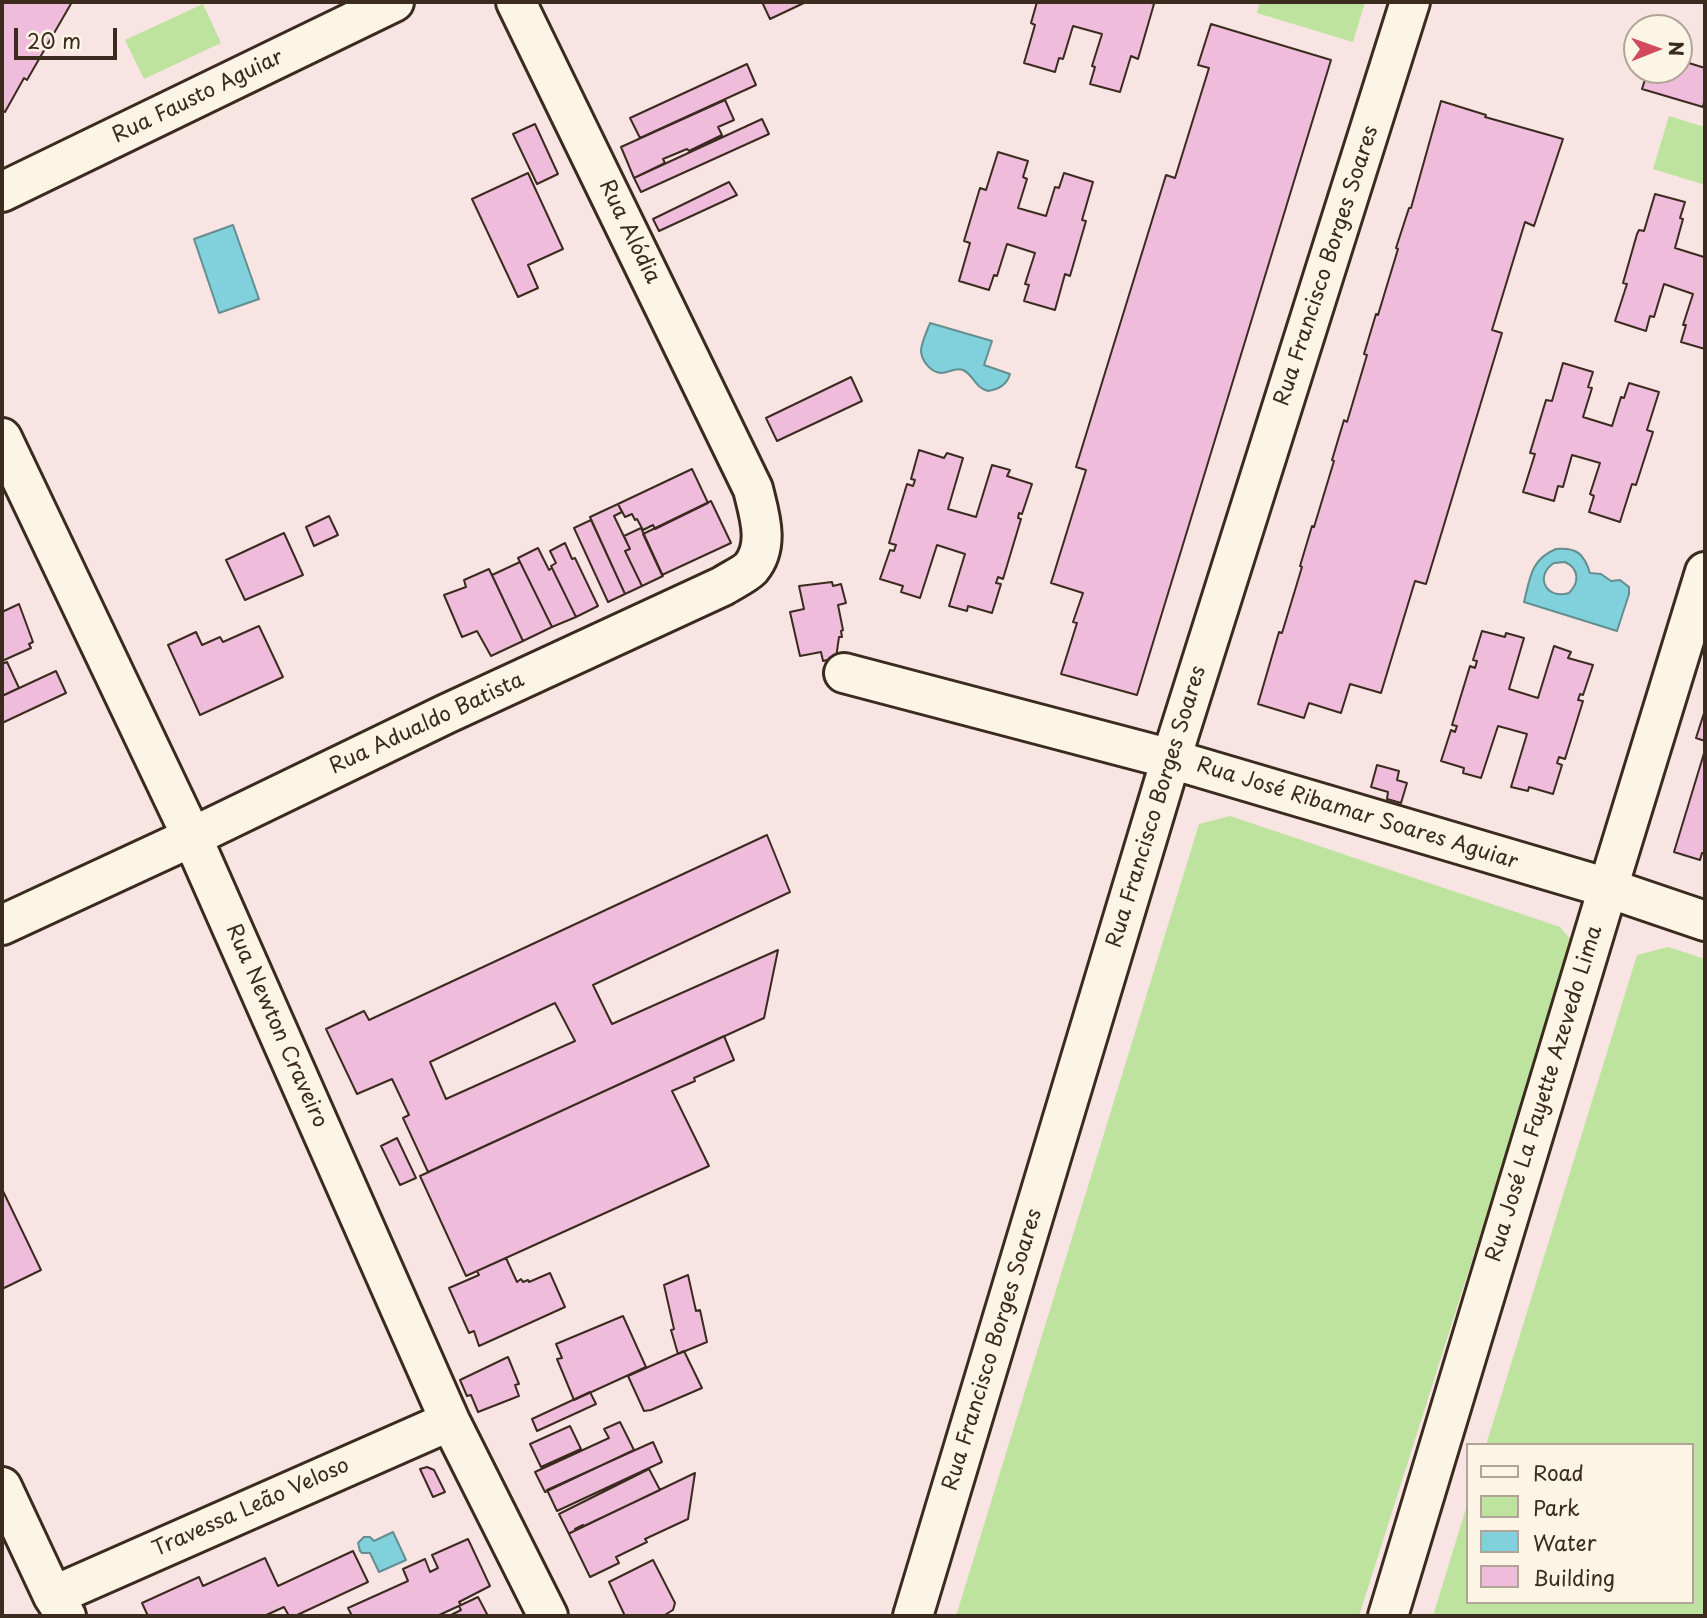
<!DOCTYPE html>
<html>
<head>
<meta charset="utf-8">
<style>
  body { margin:0 }
  #map { position:relative; width:1707px; height:1618px; overflow:hidden; background:#f8e4e2; font-family:"Playpen Sans",sans-serif }
  canvas { display:block }
  .frame { position:absolute; inset:0; border:4px solid #3b2a1e; pointer-events:none }
  .legend { position:absolute; left:1466px; top:1443px; width:228px; height:161px; box-sizing:border-box; background:#fcf5e5; border:2px solid #afa495; margin:0; padding:9px 12px; list-style:none; font-size:21px; color:#3b2a1e }
  .legend li { display:flex; align-items:center; gap:14px; height:35px }
  .legend b { width:35px; border:2px solid #afa495 }
  .north { position:absolute; left:1623px; top:14px; width:70px; height:70px; box-sizing:border-box; background:#fcf5e5; border:2px solid #afa495; border-radius:50%; rotate:89deg; font-size:19px; font-weight:700; line-height:28px; text-align:center; color:#3b2a1e }
  .north::after { content:''; display:block; margin:auto; width:24px; height:32px; background:#d1495b; clip-path:polygon(50% 0,100% 100%,50% 72%,0 100%) }
  .scale { position:absolute; left:14px; top:28px; width:103px; height:32px; box-sizing:border-box; border:4px solid #3b2a1e; border-top:0; padding-left:9px; font-size:21px; line-height:24px; white-space:nowrap; color:#3b2a1e; -webkit-text-stroke:5px #fcf5e5; paint-order:stroke }
</style>
</head>
<body>
<div id="map">
<canvas width="1707" height="1618"></canvas>
<div class="frame"></div>
<ul class="legend">
<li><b style="height:9px;background:#fcf5e5"></b>Road</li>
<li><b style="height:19px;background:#bee39e"></b>Park</li>
<li><b style="height:19px;background:#80d1db"></b>Water</li>
<li><b style="height:19px;background:#efbcdb"></b>Building</li>
</ul>
<div class="north">N</div>
<div class="scale">20 m</div>
</div>
<script>
const g = document.querySelector('canvas').getContext('2d');
g.lineJoin = 'round';
function fillPath(path, color) { g.fillStyle = color; g.fill(path, 'evenodd'); }
function stroke(path, color, width, dash) { g.strokeStyle = color; g.lineWidth = width; g.lineCap = dash ? 'butt' : 'round'; g.setLineDash(dash || []); g.stroke(path); }
function write(font, color, halo, rows, align = 'center') {
  g.font = font + ' "Playpen Sans",sans-serif'; g.lineWidth = 5; g.setLineDash([]); g.textBaseline = 'middle'; g.strokeStyle = halo; g.fillStyle = color; for (const [text, x, y, turn = 0] of rows) {
    g.save(); g.translate(x, y); g.rotate((+turn || 0) * Math.PI / 180); g.textAlign = isNaN(turn) ? turn : align; if (halo) g.strokeText(text, 0, 0); g.fillText(text, 0, 0); g.restore();
  }
}
const green = new Path2D(`
  M1260 2H1365L1353 42 1257 13Z
  M203 4 221 43 144 79 125 40Z
  M1669 116 1705 127V185L1653 169Z
  M1230 816 1560 927 1573 942 1359 1616H956L1199 824Z
  M1668 947 1705 959V1616H1433L1467 1505V1602H1691V1445H1486L1637 955Z`);
const water = new Path2D(`
  M233 225 259 299 219 313 194 239Z
  M930 323 992 341 984 365 1010 374C1007 385 999 389 988 391 974 387 974 375 963 370 955 367 949 373 941 373 930 372 921 360 921 350 922 341 927 331 930 323Z
  M1556 549C1577 547 1584 554 1590 573L1601 574 1611 581 1620 580 1629 587V594L1617 631 1524 602C1530 578 1531 559 1556 549ZM1565 562C1580 569 1579 583 1569 593 1546 600 1534 576 1554 563Z
  M393 1532 406 1560 379 1572 370 1553H362L360 1551 358 1543 364 1537H370L374 1541Z`);
const building = new Path2D(`
  M2 2H72L27 80 24 78 5 112 2 110Z
  M762 2H806L770 19Z
  M1037 2H1149L1154 4 1138 59 1131 56 1120 92 1090 84 1095 67 1092 66 1102 34 1073 26 1063 59 1059 58 1055 72 1024 63 1035 25 1031 23Z
  M1211 24 1331 60 1137 695 1061 674 1077 623 1073 622 1083 593 1051 583 1086 470 1076 467 1166 175 1175 178 1209 68 1198 65Z
  M1679 60 1705 68V98L1703 107 1642 89 1648 70H1679Z
  M747 64 756 85 640 138 630 118Z
  M725 100 734 120 718 127 722 135 689 151 687 149 663 159 665 163 634 178 621 147Z
  M1441 101 1486 115 1485 117 1563 139 1534 226 1525 222 1492 330 1502 333 1440 538 1426 584 1415 581 1381 693 1350 684 1341 713 1309 703 1304 718 1258 704 1279 632 1282 633 1302 567 1300 566 1312 526 1314 527 1334 461 1332 460 1344 420 1347 422 1367 355 1364 354 1376 314 1378 315 1398 249 1396 248 1409 208H1411Z
  M762 119 769 134 641 192 634 178Z
  M535 124 558 174 537 184 513 134Z
  M998 152 1028 161 1023 177 1027 179 1018 208 1046 216 1055 187 1059 188 1064 173 1093 182 1082 220 1086 221 1070 276 1065 274 1055 310 1024 301 1029 285 1025 284 1035 253 1007 244 997 276 994 275 989 290 959 281 970 243 964 241 980 188 986 190Z
  M528 173 563 249 528 265 538 288 518 297 472 199Z
  M729 182 737 195 659 231 653 219Z
  M1655 194 1685 202 1680 218 1683 219 1675 248 1704 257 1705 252V349L1681 342 1686 325H1683L1693 294 1664 284 1654 317 1650 316 1646 331 1615 321 1627 284 1623 283 1637 234 1639 230 1644 231Z
  M1563 363 1593 372 1588 387 1592 388 1583 417 1612 426 1621 397 1624 398 1629 383 1659 392 1647 430 1653 432 1636 485 1632 484 1620 522 1589 512 1594 496 1590 494 1600 463 1572 455 1563 487 1558 486 1554 501 1523 492 1535 454 1530 453 1546 400 1552 401Z
  M851 377 862 401 777 441 766 418Z
  M919 450 944 458 947 453 963 458 948 509 976 517 992 465 1010 470 1007 476 1032 484 1022 514 1019 513 1018 518 1021 519 1003 579 998 577 996 583 1001 584 992 613 968 606 967 611 949 606 965 554 937 545 920 598 901 592 903 586 880 579 890 550 894 551 896 545 889 543 907 484 913 486 915 480 911 479Z
  M692 469 708 503 655 529 653 525 643 530 637 519 635 520 632 514 625 517 618 504Z
  M711 501 731 543 662 575 643 534Z
  M618 504 622 512 614 516 630 549 625 551 642 586 625 594 590 517Z
  M329 516 338 535 314 546 306 527Z
  M591 520 625 594 608 602 574 528Z
  M641 528 663 576 642 586 625 551 630 549 624 536Z
  M284 533 303 575 245 600 226 560Z
  M565 543 572 559 575 558 598 606 576 617 551 566 556 563 550 551Z
  M538 548 549 570 552 568 576 617 552 627 518 558Z
  M520 562 552 627 523 641 492 575Z
  M489 569 523 641 491 656 477 631 462 637 444 595 466 587 464 580Z
  M832 582 833 586 841 584 846 603 838 605 843 630 841 631 842 637H839L836 658 823 661 821 652 800 656 790 612 804 609 799 586Z
  M19 604 33 642 29 644 31 648 2 661V612Z
  M259 626 283 677 200 715 168 645 196 632 202 645 220 637 223 642Z
  M1482 631 1505 637 1506 633 1524 638 1509 689 1538 698 1554 646 1571 652 1568 658 1593 665 1583 695 1580 694 1578 700 1583 701 1565 759 1559 757 1557 763 1562 765 1553 794 1529 787 1528 791 1511 787 1527 734 1498 726 1481 778 1463 773 1464 768 1441 761 1451 730 1455 732 1457 726 1452 725 1470 666 1475 668 1477 661 1473 660Z
  M7 662 19 688 2 696V664Z
  M56 671 66 693 2 723V696Z
  M1705 710V741L1696 738Z
  M1705 750V853H1702L1700 860 1674 852Z
  M1377 765 1399 771 1397 780 1407 783 1401 803 1387 799 1388 792 1371 787Z
  M767 835 790 892 593 985 612 1024 778 950 764 1018 428 1172 403 1118 409 1115 392 1079 357 1094 326 1029 364 1011 369 1020ZM555 1003 575 1041 446 1099 430 1062Z
  M724 1036 734 1060 694 1078 695 1081 672 1091 709 1166 466 1276 420 1176Z
  M397 1138 416 1178 400 1185 381 1146Z
  M2 1189 41 1270 2 1289Z
  M506 1258 517 1282 521 1279 523 1282 528 1280 529 1282 550 1273 565 1307 479 1346 474 1331 469 1333 449 1288 479 1275 477 1271Z
  M688 1275 696 1311 700 1310 707 1342 678 1354 671 1330 674 1329 664 1285Z
  M623 1316 646 1367 574 1400 557 1359 562 1358 556 1344Z
  M684 1351 702 1388 651 1410 644 1411 628 1376Z
  M508 1357 519 1384 515 1385 519 1396 478 1412 471 1395 467 1396 460 1380Z
  M590 1392 596 1404 537 1431 532 1419Z
  M620 1422 634 1450 545 1492 535 1472 609 1438 604 1429Z
  M570 1426 581 1449 541 1467 530 1444Z
  M653 1442 662 1462 557 1511 547 1490Z
  M427 1467 434 1470 445 1492 433 1497 420 1469Z
  M649 1469 660 1490 584 1526 583 1525 575 1529 576 1530 569 1534 559 1514Z
  M695 1473 688 1519 645 1539 647 1542 616 1557 619 1563 590 1577 569 1534 570 1533Z
  M468 1539 490 1586 459 1602 461 1605 437 1616H352L348 1608 408 1581 403 1569 425 1559 430 1572 438 1568 432 1555Z
  M353 1551 368 1582 295 1616H289L284 1607 264 1616H148L142 1603 199 1577 203 1586 265 1558 278 1586Z
  M653 1560 675 1603 673 1610 663 1616H625L609 1582Z
  M478 1597 488 1616H449L461 1610 459 1606Z`);
const street = new Path2D(`
  M2 192 394 2
  M2 438 192 837 450 1421 548 1616
  M844 673 1171 759 1608 888 1705 921
  M2 925 192 837 446 714 723 586C732 580 744 575 751 568 770 545 759 514 753 489L516 2
  M2 1487 53 1596 66 1616
  M53 1596 450 1421
  M913 1616 1171 759 1410 2
  M1388 1616 1608 888 1705 572`);
const streetNames = [
  ["Rua Fausto Aguiar",198,97,-26],
  ["Rua Alódia",629,232,64],
  ["Rua Francisco Borges Soares",1327,266,-72],
  ["Rua Adualdo Batista",427,724,-25],
  ["Rua Francisco Borges Soares",1157,807,-73],
  ["Rua José Ribamar Soares Aguiar",1357,814,17],
  ["Rua Newton Craveiro",276,1026,66],
  ["Rua José La Fayette Azevedo Lima",1545,1094,-73],
  ["Rua Francisco Borges Soares",993,1350,-73],
  ["Travessa Leão Veloso",251,1508,-24]
];
fillPath(green, '#bee39e');
fillPath(water, '#80d1db');
stroke(water, '#648e8f', 2);
fillPath(building, '#efbcdb');
stroke(building, '#3b2a1e', 2);
stroke(street, '#3b2a1e', 44);
stroke(street, '#fcf5e5', 38);
write('21px', '#3b2a1e', '#fcf5e5', streetNames);
</script>
</body>
</html>
